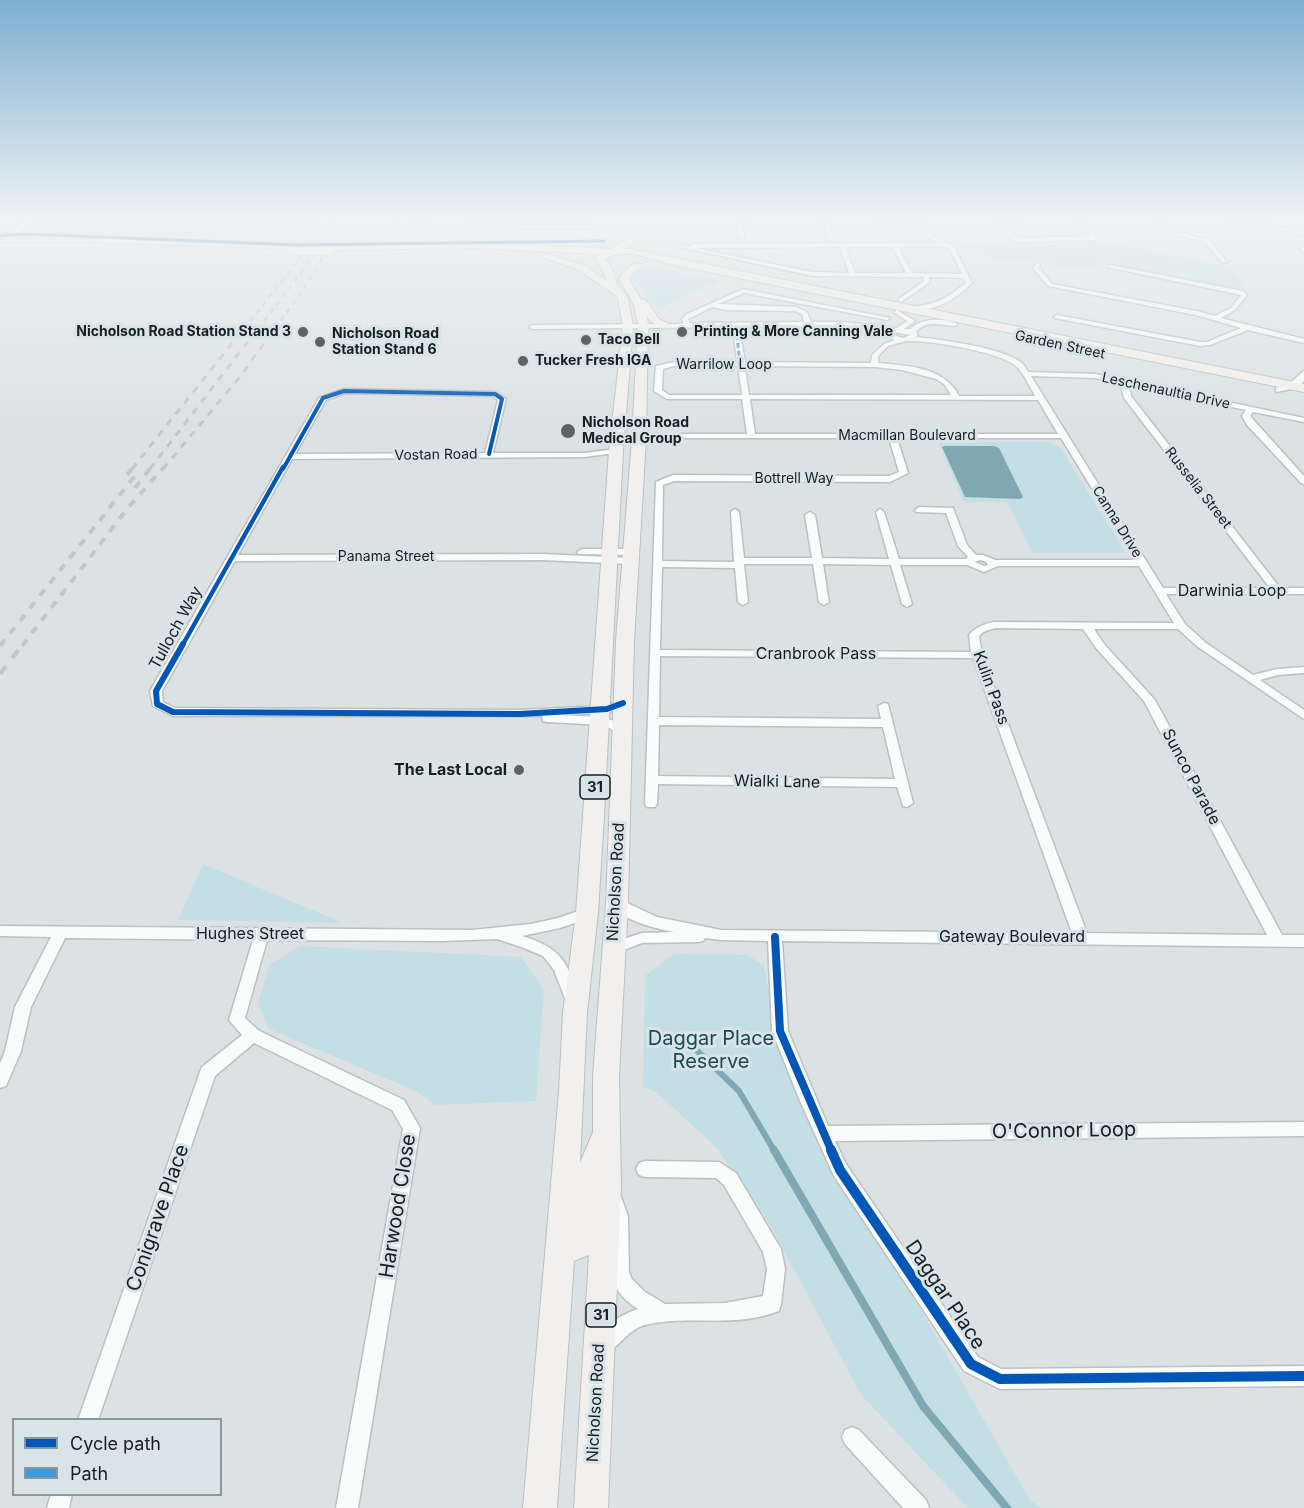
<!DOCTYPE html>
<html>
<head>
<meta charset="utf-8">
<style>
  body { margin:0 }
  #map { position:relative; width:1304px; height:1508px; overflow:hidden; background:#dce2e4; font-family:Inter,sans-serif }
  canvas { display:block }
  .legend { position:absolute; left:12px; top:1418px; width:210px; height:78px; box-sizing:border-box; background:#d8e4e8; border:2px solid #8c9598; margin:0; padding:8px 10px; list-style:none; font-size:18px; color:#191e1f }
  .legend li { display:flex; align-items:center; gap:12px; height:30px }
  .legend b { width:30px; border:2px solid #8c9598 }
</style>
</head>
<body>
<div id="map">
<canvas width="1304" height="1508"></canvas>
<ul class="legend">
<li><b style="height:8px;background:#0057b8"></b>Cycle path</li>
<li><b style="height:8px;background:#3b9be0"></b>Path</li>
</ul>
</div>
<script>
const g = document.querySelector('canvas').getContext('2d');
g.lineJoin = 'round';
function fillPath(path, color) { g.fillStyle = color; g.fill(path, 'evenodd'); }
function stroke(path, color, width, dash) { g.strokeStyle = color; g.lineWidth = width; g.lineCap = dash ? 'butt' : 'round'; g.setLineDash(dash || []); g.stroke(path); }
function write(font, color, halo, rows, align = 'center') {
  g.font = font + ' Inter,sans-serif'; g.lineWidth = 6; g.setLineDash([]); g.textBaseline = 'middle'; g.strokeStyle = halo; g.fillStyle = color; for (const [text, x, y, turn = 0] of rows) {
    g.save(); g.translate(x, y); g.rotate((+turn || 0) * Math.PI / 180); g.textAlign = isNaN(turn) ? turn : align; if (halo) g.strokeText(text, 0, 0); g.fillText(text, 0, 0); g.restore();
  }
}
const green = new Path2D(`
  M41 217H323L308 236H45L23 230Z
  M1112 243 1232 268 1247 286 1234 288 1131 269 1113 263H1097L1098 268 1053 267 1046 260H990L982 249H962L954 245Z
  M644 268 666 269 719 281 658 310 631 278 634 272Z
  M938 441 1047 442 1060 447 1126 553H1032L1007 502H964Z
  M203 864 343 923 178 920Z
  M300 946 521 957 544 990 536 1101 435 1105 418 1092 269 1029 258 1003 269 965Z
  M674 954 748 955 764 966 775 1026 792 1080 823 1156 915 1300 1030 1500 1041 1508H968L861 1395 769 1223 717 1148 656 1092 643 1087 645 976Z`);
const water = new Path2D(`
  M945 446H994L999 448 1023 497 1020 499 965 497 942 447Z`);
const streamFar1 = new Path2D(`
  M683 1037 739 1091 775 1152`);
const stream = new Path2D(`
  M774 1150 923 1406 1007 1508`);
const street = new Path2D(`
  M392 217 414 221 516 217 506 220 513 225H594L597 227 594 229H522L510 227 501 222 414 225 394 222Z
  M737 217H743L744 239 739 238Z
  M747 217H906L923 221 930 234 954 247 972 283C956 299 938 310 914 310L912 309V307C937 304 946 299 966 283L963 278 929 277V283L901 302 898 300 899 299 924 281 923 277 813 276 680 247 683 245 691 247 693 244 939 243 926 236 919 223 903 220 826 219 834 238 831 240 828 238 821 219ZM945 246 950 249 962 274 912 273 898 247ZM840 247 849 273 813 272 694 248ZM845 247H893L906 273H855Z
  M992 217H1075L1099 238 1096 240 1018 242 1012 239ZM1068 219 1074 220 1091 236 1019 238 1000 220Z
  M1149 217H1155L1166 229 1209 240 1227 262 1222 263 1205 242 1162 231Z
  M1212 217H1225L1304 231V235Z
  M1037 262 1040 264 1039 268 1052 284 1197 311 1215 316 1231 308 1241 295 1107 267 1110 265 1243 291 1247 295 1235 310 1221 318 1304 339V343L1248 330 1210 345 1200 346 1055 318 1054 317 1057 315 1200 342H1207L1241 328 1196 315 1048 286 1033 268Z
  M743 289 890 318 887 320 744 293 718 304 796 307 807 312 811 322H843L897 328 907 321 895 313 894 312 897 310 915 321 904 329H911C921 317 945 318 958 324L955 326C941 325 925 320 916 332L918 335 915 337C939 339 1006 348 1023 364 1025 366 1026 369 1028 372L1095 374 1304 418V422L1253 412 1250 416 1304 476V484L1301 483 1247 425 1242 416 1246 410 1133 386 1130 390 1131 396 1280 588H1304V594H1166L1185 624 1206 643 1253 675 1277 669 1304 667V673L1278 675 1260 680 1304 710V719L1198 647 1178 629H1094L1104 644 1155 700 1282 935H1304V947L782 941 788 1031 828 1126 1304 1122V1136L835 1141 846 1164 978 1357 1001 1369 1304 1366V1386L1000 1389 964 1371 834 1176 800 1101 772 1031 768 941 721 940 705 938 703 941 698 942 642 943 613 954 608 952 606 948 608 944 642 933 674 932C654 928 622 921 610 903L612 899 617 898 657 917 721 930 1072 933 973 658 660 656 659 717 881 719 878 706 884 703 888 704 913 803 907 807 903 806 897 787 658 784 657 804 655 807H647L645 804 656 482 673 475 889 476 899 472 889 438H655L636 441V437L655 434H747L742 399H667L654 391 656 366 674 362H737L733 327 532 329 529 327 532 325 683 324 682 319 687 314ZM712 307 726 310 795 311 802 314 804 322 690 323 688 319ZM843 326 884 331 885 336 895 340 884 344 872 355 871 363 745 362 739 327ZM894 332 910 335 903 338 890 334ZM906 341C928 340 1004 352 1018 368 1025 376 1030 387 1035 396H959C943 366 908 366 878 363V356L888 346ZM674 366H738L742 395H669L662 390 663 369ZM745 366 875 367 902 370 936 379 944 384 951 395H749ZM1031 376 1095 378 1126 385 1122 390 1124 398 1270 588H1163ZM750 399 1038 400 1058 434H755ZM897 438H1061L1136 560H995L983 555H976L967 545 953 508 919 507 915 510 916 512 946 513 958 546 968 557 966 559H899L884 512 880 509 876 512 889 559 822 558 815 515 810 512 805 515 812 558H744L739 512 735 509 731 512 734 562 662 561 663 485 674 481 890 482 908 473ZM980 560 986 562 988 565 984 566 975 562ZM744 564H813L819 602 824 605 829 602 823 564 891 565 902 604 907 607 912 604 900 565H967L984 572 998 566H1139L1174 623 994 622C984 624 975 627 969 635L971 652 660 650 662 567 735 568 738 602 743 605 748 602ZM995 628 1083 629 1096 648 1144 701 1267 935 1087 933 982 655 979 636 983 632ZM659 725 883 727 895 779 658 776Z
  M344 389 495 392 506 399 493 453H584L616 449 620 451 616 453 584 457 292 459 238 555 542 554 631 558 636 561 631 564 542 560 235 561 162 691 163 702 175 708 519 710 605 706 623 700 627 701 629 703 627 705 607 713 559 715C581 717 612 713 628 730L626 733H618L604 725 547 722 543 721 542 716H173L153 706 150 691 319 398ZM345 393 493 396 498 400 485 453 295 454 326 400Z
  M582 549H631L636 552 631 555 579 554 577 552Z
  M587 908 592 909 594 913 592 917 560 928 522 936C561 948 566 960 579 997L576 1001 571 1003 566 1001 554 970 543 956 524 948 497 939 442 941 267 940 245 1018 258 1030 276 1039 404 1100 420 1128 358 1508H336L403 1129 392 1110 254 1043 215 1076 98 1420H78L200 1072 202 1067 242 1035 229 1020 253 940 65 938 31 1007 21 1051 6 1086 0 1088V1063L5 1051 15 1007 51 937 0 936V926L472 930 531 924 558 918Z
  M645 1161 719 1162 736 1173 781 1249 785 1269 781 1304 779 1311C734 1329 688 1314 645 1325 627 1330 620 1347 604 1354L597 1351 594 1344C602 1326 620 1315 638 1309 602 1286 613 1264 612 1230 611 1218 608 1209 604 1198L607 1192 613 1190 619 1192 628 1216 629 1272 632 1279 645 1292 665 1304 725 1303 763 1296 767 1269 763 1252 724 1185 716 1178 645 1177 639 1175 636 1169 639 1163Z
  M852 1427 859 1430 926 1500 929 1508H903L845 1444 842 1437 845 1430Z
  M51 1494H72L69 1508H47Z`);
const secondary = new Path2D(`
  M32 217H41L8 241H2V237Z
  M1304 244V252L1300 249Z
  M1304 371V381L1297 388 1276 392V388L1289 384Z`);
const primary = new Path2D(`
  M647 224 651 227 650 229 636 242 625 248 1304 384V392L674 265C652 260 626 246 605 259L612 268 617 284 628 298 633 326 623 451 604 816 598 913 587 1013 580 1163 593 1132V1076L606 903 616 641 632 439 638 325 634 305 619 279C624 271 631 262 641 264V268L632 274 629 279 641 299 646 300 659 319 673 326 672 328C662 330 652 324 647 316L648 325 646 439 634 641 628 903 619 1076 621 1186 608 1508H574L589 1255 574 1261 557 1508H523L559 1092 563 1013 576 913 609 451 623 326 618 298 615 295 579 270 541 257 546 254 585 266 606 280 602 268 594 258 599 254 476 248 332 250 327 247 332 244 476 242 610 249 630 238Z
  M0 236H90L296 243 301 246 296 249 90 242H0Z`);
const railFar3 = new Path2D(`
  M306 257 337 217
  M244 329 308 248
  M258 329 316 253
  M275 329 302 291 348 217`);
const railFar2 = new Path2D(`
  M132 469 245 327
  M150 469 259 327
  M163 469 239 378 276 327`);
const railFar1 = new Path2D(`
  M127 475 133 467
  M135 488 151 467
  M0 646 138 472
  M22 646 127 509 164 467`);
const rail = new Path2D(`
  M0 674 23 644`);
const primaryBridge = new Path2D(`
  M293 250H329`);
const quietFar1 = new Path2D(`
  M736 326V329`);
const quiet = new Path2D(`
  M736 327 740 364`);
const cyclewayFar5 = new Path2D(`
  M0 236 24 234 297 245 604 241`);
const cyclewayFar4 = new Path2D(`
  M283 469 323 398 344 391 495 394 502 399 489 454`);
const cyclewayFar3 = new Path2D(`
  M182 646 283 467`);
const cyclewayFar2 = new Path2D(`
  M183 644 156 691 157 704 173 712 519 714 607 709 623 703`);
const cyclewayFar1 = new Path2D(`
  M775 937 780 1031 832 1152`);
const cycleway = new Path2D(`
  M831 1150 840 1170 971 1364 1000 1379 1304 1376`);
const markers = [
  [303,332,6,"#5d6364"],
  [682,332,6,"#5d6364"],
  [586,340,6,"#5d6364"],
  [320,342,6,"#5d6364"],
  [523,361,6,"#5d6364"],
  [568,431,8,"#5d6364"],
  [519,770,6,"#5d6364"]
];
const farPoinames = [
  ["Nicholson Road Station Stand 3",291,332,"right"],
  ["Printing & More Canning Vale",694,332],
  ["Nicholson Road",332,334],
  ["Station Stand 6",332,350],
  ["Taco Bell",598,340],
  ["Tucker Fresh IGA",535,361],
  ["Nicholson Road",582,423],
  ["Medical Group",582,439]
];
const farStreetnames = [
  ["Garden Street",1060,345,12],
  ["Warrilow Loop",724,365],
  ["Leschenaultia Drive",1166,391,12],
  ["Macmillan Boulevard",907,436],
  ["Vostan Road",436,455,-1],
  ["Bottrell Way",794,479],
  ["Russelia Street",1198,488,52],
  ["Canna Drive",1117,522,58],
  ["Panama Street",386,557]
];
const shields = [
  [595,787,30],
  [601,1315,30]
];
const shieldNames = [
  ["31",595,787],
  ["31",601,1315]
];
const streetNames = [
  ["Darwinia Loop",1232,591],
  ["Tulloch Way",176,628,-61],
  ["Cranbrook Pass",816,654],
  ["Kulin Pass",991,688,70],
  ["Sunco Parade",1191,777,62],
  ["Wialki Lane",777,782,1],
  ["Nicholson Road",616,882,-87],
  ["Hughes Street",250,934],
  ["Gateway Boulevard",1012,937],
  ["Nicholson Road",596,1403,-87]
];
const poiNames = [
  ["The Last Local",507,770]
];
const nearParknames = [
  ["Daggar Place",711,1039],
  ["Reserve",711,1062]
];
const nearStreetnames = [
  ["O'Connor Loop",1064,1131,-1],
  ["Harwood Close",398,1206,-81],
  ["Conigrave Place",158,1218,-71],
  ["Daggar Place",945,1295,56]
];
fillPath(green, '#c4dee5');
fillPath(water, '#7fa8b2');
stroke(streamFar1, '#7fa8b2', 6);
stroke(stream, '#7fa8b2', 8);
stroke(street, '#bbc0c1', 3);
stroke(secondary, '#bbc0c1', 3);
stroke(primary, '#bcbfc0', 2);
fillPath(street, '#fafbfb');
fillPath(secondary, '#fafbfb');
fillPath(primary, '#f2f0ee');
stroke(railFar3, '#c3c5c6', 2, [5, 5]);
stroke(railFar2, '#c3c5c6', 3, [7, 7]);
stroke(railFar1, '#c3c5c6', 4, [8, 8]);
stroke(rail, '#c3c5c6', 4.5, [10, 10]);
stroke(primaryBridge, '#bcbfc0', 11, []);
stroke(primaryBridge, '#f2f0ee', 10);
stroke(quietFar1, '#3b9be0', 2, [4.5, 2]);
stroke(quiet, '#3b9be0', 3, [5, 3]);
stroke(cyclewayFar5, '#0057b8', 3);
stroke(cyclewayFar4, '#0057b8', 4);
stroke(cyclewayFar3, '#0057b8', 4.5);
stroke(cyclewayFar2, '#0057b8', 6);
stroke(cyclewayFar1, '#0057b8', 8);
stroke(cycleway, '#0057b8', 10);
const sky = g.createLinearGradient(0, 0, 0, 428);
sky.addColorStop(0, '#7eafd2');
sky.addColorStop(0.51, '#eff2f3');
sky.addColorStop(1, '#eff2f300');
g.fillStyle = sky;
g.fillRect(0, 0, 1304, 428);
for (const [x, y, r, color] of markers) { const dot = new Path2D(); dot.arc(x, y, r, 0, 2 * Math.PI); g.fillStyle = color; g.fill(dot); stroke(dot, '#d8e4e8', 2); }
write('bold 14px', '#191e1f', '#d8e4e8', farPoinames, 'left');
write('14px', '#191e1f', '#d8e4e8', farStreetnames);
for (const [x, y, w] of shields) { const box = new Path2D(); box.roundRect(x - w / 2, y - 12, w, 24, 4.5); g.fillStyle = '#d8e4e8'; g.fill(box); stroke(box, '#191e1f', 1.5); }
write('bold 15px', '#191e1f', null, shieldNames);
write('16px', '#191e1f', '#d8e4e8', streetNames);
write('bold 16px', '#191e1f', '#d8e4e8', poiNames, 'right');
write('20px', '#194a56', '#d8e4e8', nearParknames);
write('20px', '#191e1f', '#d8e4e8', nearStreetnames);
</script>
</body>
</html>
